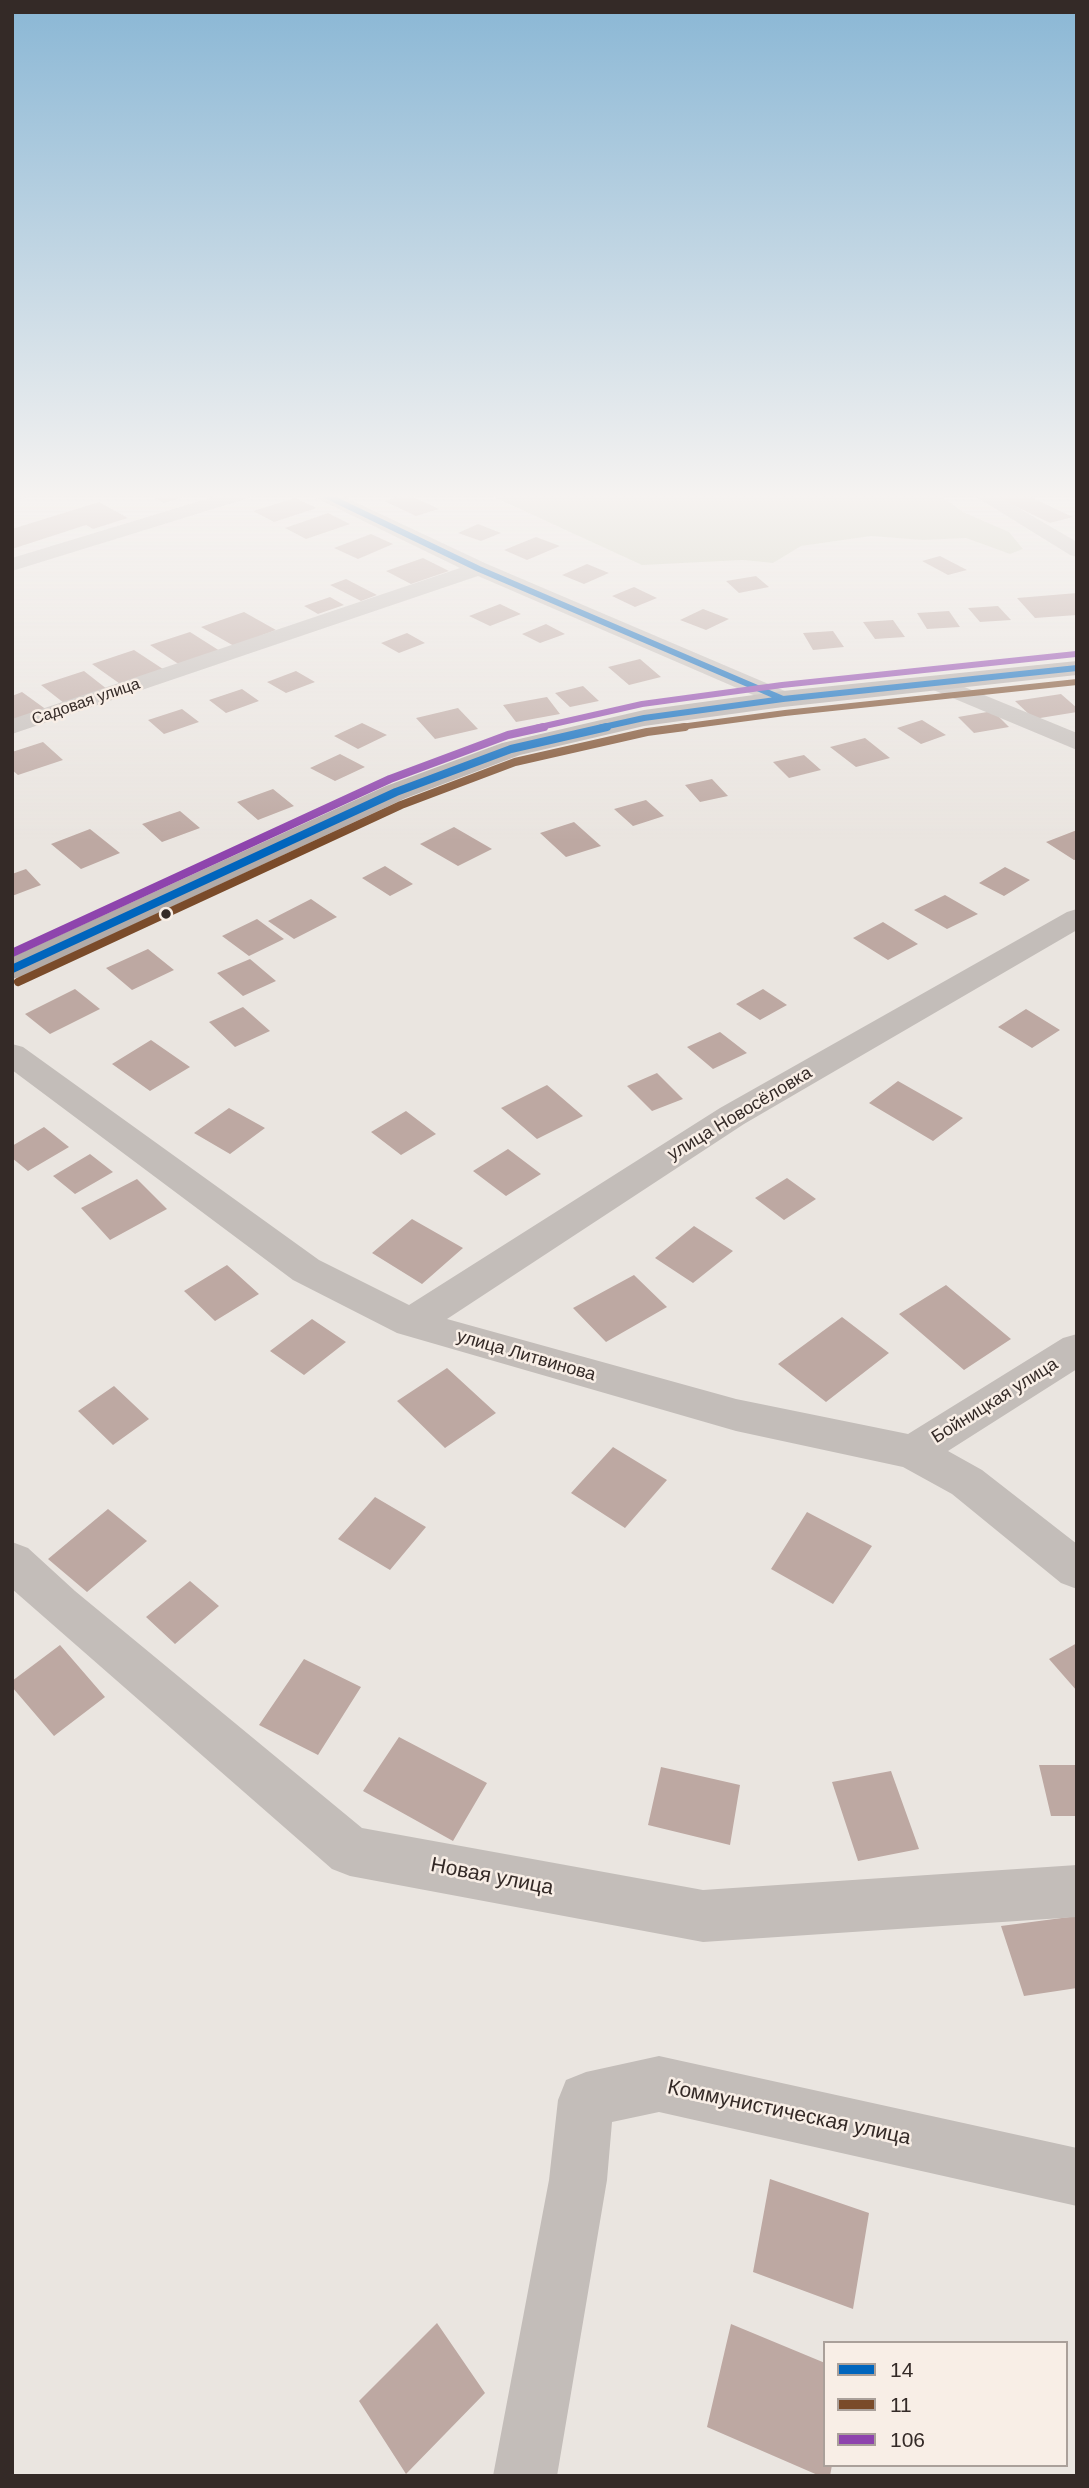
<!DOCTYPE html>
<html>
<head>
<meta charset="utf-8">
<style>
  body { margin:0 }
  #map { position:relative; width:1089px; height:2488px; overflow:hidden; background:#eae5e0; font-family:Helvetica,sans-serif }
  canvas { display:block }
  .frame { position:absolute; inset:0; border:14px solid #342a27; pointer-events:none }
  .legend { position:absolute; left:823px; top:2341px; width:245px; height:126px; box-sizing:border-box; background:#f8eee6; border:2px solid #aaa09a; margin:0; padding:9px 12px; list-style:none; font-size:21px; color:#342a27 }
  .legend li { display:flex; align-items:center; gap:14px; height:35px }
  .legend b { width:35px; border:2px solid #aaa09a }
</style>
</head>
<body>
<div id="map">
<canvas width="1089" height="2488"></canvas>
<div class="frame"></div>
<ul class="legend">
<li><b style="height:9px;background:#0065bd"></b>14</li>
<li><b style="height:9px;background:#7a4b2a"></b>11</li>
<li><b style="height:9px;background:#8e44ad"></b>106</li>
</ul>
</div>
<script>
const g = document.querySelector('canvas').getContext('2d');
g.lineJoin = 'round';
function fillPath(path, color) { g.fillStyle = color; g.fill(path, 'evenodd'); }
function stroke(path, color, width, dash) { g.strokeStyle = color; g.lineWidth = width; g.lineCap = dash ? 'butt' : 'round'; g.setLineDash(dash || []); g.stroke(path); }
function write(font, color, halo, rows, align = 'center') {
  g.font = font + ' Helvetica,sans-serif'; g.lineWidth = 5; g.setLineDash([]); g.textBaseline = 'middle'; g.strokeStyle = halo; g.fillStyle = color; for (const [text, x, y, turn = 0] of rows) {
    g.save(); g.translate(x, y); g.rotate((+turn || 0) * Math.PI / 180); g.textAlign = isNaN(turn) ? turn : align; if (halo) g.strokeText(text, 0, 0); g.fillText(text, 0, 0); g.restore();
  }
}
const green = new Path2D(`
  M485 493H937L963 512 1009 532 1023 549 1010 554 966 538 923 540 871 536 801 546 773 563 743 560 642 565Z`);
const building = new Path2D(`
  M145 493H197L164 503Z
  M988 493H1022L1073 517 1050 523Z
  M407 494 439 509 416 516 384 501Z
  M295 498 317 508 274 522 253 511Z
  M99 502 128 518 93 529 86 525 12 549V529Z
  M328 513 350 524 306 539 285 528Z
  M478 524 501 533 481 541 458 533Z
  M371 534 393 544 358 559 334 548Z
  M536 537 560 546 527 560 504 550Z
  M940 556 967 570 948 575 922 561Z
  M423 558 449 571 411 584 386 571Z
  M587 564 609 573 584 584 562 575Z
  M756 576 769 587 739 593 726 581Z
  M346 579 377 595 361 601 330 585Z
  M634 587 657 598 635 607 612 596Z
  M1077 593V615L1035 618 1017 598Z
  M330 597 344 605 318 614 304 606Z
  M500 604 521 614 490 626 469 616Z
  M998 606 1011 620 980 622 968 608Z
  M703 609 729 619 706 630 680 620Z
  M949 611 960 627 927 629 917 613Z
  M244 612 276 630 234 646 201 627Z
  M893 620 905 637 875 639 863 622Z
  M546 624 565 634 540 643 522 634Z
  M833 631 844 647 813 650 803 633Z
  M190 632 220 651 180 665 150 645Z
  M407 633 425 643 399 653 381 643Z
  M134 650 166 671 123 686 92 664Z
  M640 659 661 677 629 685 608 667Z
  M84 671 112 693 69 707 41 685Z
  M296 671 315 682 286 693 267 682Z
  M583 686 599 701 570 707 555 693Z
  M242 689 259 701 226 713 209 700Z
  M22 692 51 713 12 728V696Z
  M1061 694 1077 708V712L1034 719 1015 701Z
  M547 697 560 714 516 722 503 705Z
  M458 708 478 729 435 739 416 718Z
  M182 709 199 722 164 734 148 720Z
  M993 711 1009 727 974 733 958 717Z
  M922 720 946 735 921 744 897 728Z
  M362 723 387 735 358 749 334 736Z
  M865 738 890 758 856 767 830 747Z
  M43 742 63 760 18 775 12 770V752Z
  M340 754 365 767 335 781 310 768Z
  M804 755 821 770 789 778 773 762Z
  M712 779 728 796 700 802 685 785Z
  M273 789 294 806 258 820 237 802Z
  M646 800 664 816 633 826 614 809Z
  M180 811 200 828 162 842 142 824Z
  M574 822 601 846 566 857 540 833Z
  M454 827 492 849 458 866 420 844Z
  M90 829 120 853 81 869 51 844Z
  M1077 830V859L1074 860 1046 842Z
  M385 866 413 884 390 896 362 878Z
  M1005 867 1030 880 1004 896 979 883Z
  M26 869 41 885 12 896V874Z
  M945 895 978 914 947 929 914 910Z
  M311 899 337 917 294 939 268 921Z
  M257 919 284 939 249 956 222 936Z
  M883 922 918 944 888 960 853 938Z
  M148 949 174 970 132 990 106 968Z
  M250 959 276 981 243 996 217 973Z
  M75 989 100 1009 50 1034 25 1014Z
  M763 989 787 1005 760 1020 736 1004Z
  M243 1007 270 1031 235 1047 209 1022Z
  M1026 1009 1060 1030 1032 1048 998 1027Z
  M720 1032 747 1053 713 1069 687 1047Z
  M151 1040 190 1067 150 1091 112 1064Z
  M657 1073 683 1099 652 1111 627 1086Z
  M898 1081 963 1118 933 1141 869 1103Z
  M547 1085 583 1116 537 1139 501 1108Z
  M229 1108 265 1128 230 1154 194 1133Z
  M406 1111 436 1134 401 1155 371 1132Z
  M44 1127 69 1147 28 1171 12 1158V1146Z
  M508 1149 541 1174 506 1196 473 1171Z
  M90 1154 113 1172 75 1194 53 1176Z
  M787 1178 816 1199 784 1220 755 1198Z
  M137 1179 167 1209 110 1240 81 1208Z
  M412 1219 463 1248 422 1284 372 1253Z
  M694 1226 733 1251 693 1283 655 1258Z
  M227 1265 259 1294 215 1321 184 1291Z
  M634 1275 667 1307 606 1342 573 1308Z
  M946 1285 1011 1339 964 1370 899 1314Z
  M842 1317 889 1353 826 1402 778 1364Z
  M312 1319 346 1342 304 1375 270 1351Z
  M447 1368 496 1413 445 1448 397 1401Z
  M114 1386 149 1419 113 1445 78 1411Z
  M613 1447 667 1480 625 1528 571 1493Z
  M375 1497 426 1527 390 1570 338 1539Z
  M108 1509 147 1541 87 1592 48 1559Z
  M807 1512 872 1546 833 1604 771 1569Z
  M190 1581 219 1606 175 1644 146 1617Z
  M1077 1643V1691L1049 1659Z
  M60 1645 105 1697 54 1736 12 1687V1681Z
  M304 1659 361 1687 318 1755 259 1725Z
  M399 1737 487 1783 453 1841 363 1791Z
  M1039 1765H1077V1816H1051Z
  M661 1767 740 1785 730 1845 648 1825Z
  M891 1771 919 1849 858 1861 832 1782Z
  M1077 1916V1988L1024 1996 1001 1926Z
  M770 2179 869 2213 853 2309 753 2272Z
  M437 2323 485 2393 406 2474 359 2401Z
  M731 2324 825 2363V2465H832L830 2476H820L707 2427Z`);
const minor = new Path2D(`
  M226 493H255L252 497 12 571V558Z
  M311 493H336L487 564 792 694 795 699 792 704 783 706 774 704 478 576 12 734V719L460 568 314 497Z
  M970 493H993L1077 542V557L1070 555Z
  M940 677 1077 733V750L931 689 928 684 931 679Z
  M1077 909V930L744 1124 447 1319 736 1399 908 1434 1063 1338 1077 1334V1369L948 1451 982 1470 1077 1544V1589L1061 1583 952 1494 903 1467 736 1431 397 1333 293 1280 12 1070V1044L23 1047 319 1260 409 1305 720 1108 1067 912Z
  M12 1542 28 1548 75 1591 362 1828 703 1890 1077 1865V1917L703 1942 350 1876 332 1869 12 1589Z
  M659 2056 1077 2148V2206L659 2112 612 2122 607 2180 557 2476H493L549 2180 558 2100 566 2080 586 2072Z`);
const major = new Path2D(`
  M12 493H32L29 497 12 501Z
  M1077 661V675L783 707 644 726 520 755 406 798 23 976 12 979V957L386 786 502 743 644 710 783 691Z`);
const bus1Far1 = new Path2D(`
  M321 493 479 569 783 699
  M599 728 644 718 783 699 1077 668`);
const bus1 = new Path2D(`
  M12 969 396 792 511 749 607 727`);
const bus2Far1 = new Path2D(`
  M673 728 785 713 1077 682`);
const bus2 = new Path2D(`
  M18 982 401 805 515 762 647 732 685 727`);
const bus3Far1 = new Path2D(`
  M536 728 642 704 782 685 1076 654`);
const bus3 = new Path2D(`
  M12 953 390 779 508 735 544 727`);
const markers = [
  [166,914,6,"#342a27"]
];
const farStreetnames = [
  ["Садовая улица",86,702,-19]
];
const streetNames = [
  ["улица Новосёловка",740,1114,-31],
  ["улица Литвинова",526,1356,16],
  ["Бойницкая улица",995,1401,-32]
];
const nearStreetnames = [
  ["Новая улица",492,1877,11],
  ["Коммунистическая улица",789,2113,12]
];
fillPath(green, '#cdcfbb');
fillPath(building, '#bda8a2');
fillPath(minor, '#c3bdb9');
fillPath(major, '#b2aba8');
stroke(bus1Far1, '#0065bd', 6);
stroke(bus1, '#0065bd', 8);
stroke(bus2Far1, '#7a4b2a', 6);
stroke(bus2, '#7a4b2a', 8);
stroke(bus3Far1, '#8e44ad', 6);
stroke(bus3, '#8e44ad', 8);
const sky = g.createLinearGradient(0, 0, 0, 841);
sky.addColorStop(0, '#8ab7d5');
sky.addColorStop(0.59, '#f6f3f1');
sky.addColorStop(1, '#f6f3f100');
g.fillStyle = sky;
g.fillRect(0, 0, 1089, 841);
for (const [x, y, r, color] of markers) { const dot = new Path2D(); dot.arc(x, y, r, 0, 2 * Math.PI); g.fillStyle = color; g.fill(dot); stroke(dot, '#f8eee6', 2.5); }
write('16px', '#342a27', '#f8eee6', farStreetnames);
write('18px', '#342a27', '#f8eee6', streetNames);
write('21px', '#342a27', '#f8eee6', nearStreetnames);
</script>
</body>
</html>
